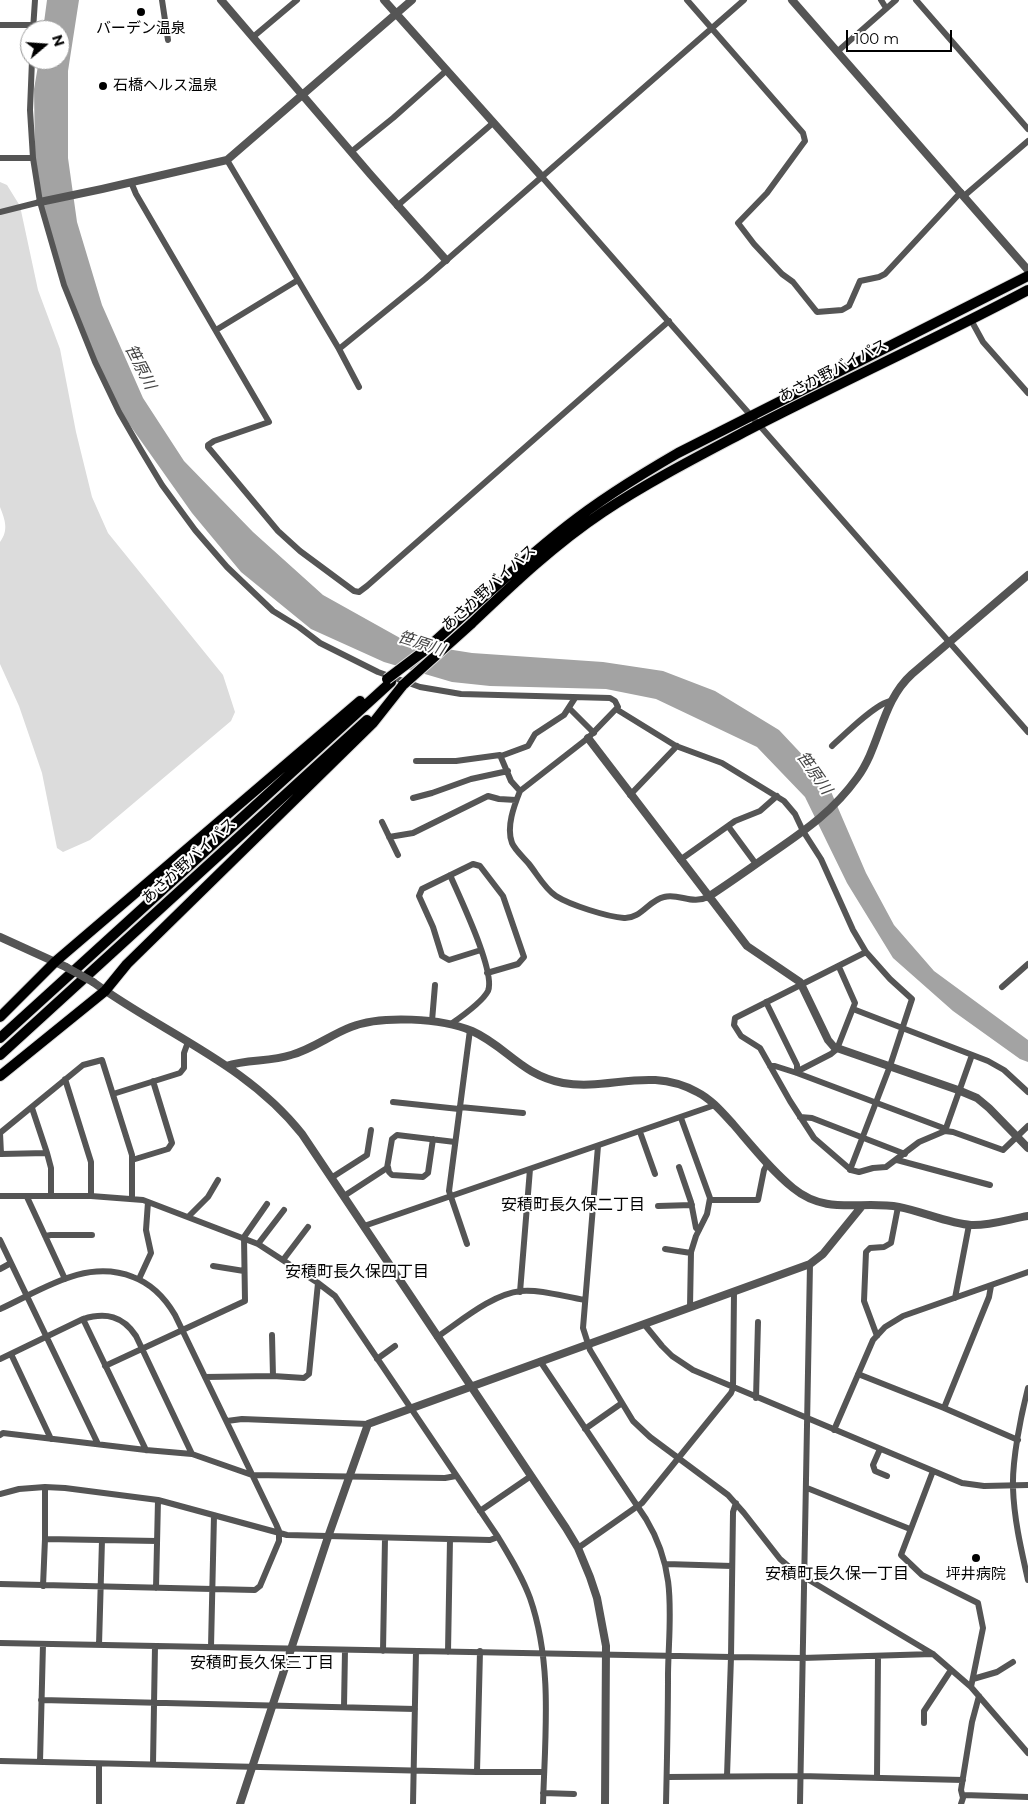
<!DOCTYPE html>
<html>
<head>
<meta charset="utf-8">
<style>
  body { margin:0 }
  #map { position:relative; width:1028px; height:1804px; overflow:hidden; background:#fff; font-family:Montserrat,sans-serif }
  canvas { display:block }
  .north { position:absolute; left:20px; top:20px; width:50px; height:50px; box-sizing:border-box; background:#fff; border:1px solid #999; border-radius:50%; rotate:72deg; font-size:14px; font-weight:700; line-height:20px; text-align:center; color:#000 }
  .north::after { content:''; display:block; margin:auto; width:18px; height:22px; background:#000; clip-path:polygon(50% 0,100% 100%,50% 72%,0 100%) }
  .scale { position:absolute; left:846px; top:30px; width:106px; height:22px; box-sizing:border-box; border:2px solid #000; border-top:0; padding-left:6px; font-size:15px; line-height:18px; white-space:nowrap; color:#000; -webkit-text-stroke:4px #fff; paint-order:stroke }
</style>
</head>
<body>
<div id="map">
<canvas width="1028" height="1804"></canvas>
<div class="north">N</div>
<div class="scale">100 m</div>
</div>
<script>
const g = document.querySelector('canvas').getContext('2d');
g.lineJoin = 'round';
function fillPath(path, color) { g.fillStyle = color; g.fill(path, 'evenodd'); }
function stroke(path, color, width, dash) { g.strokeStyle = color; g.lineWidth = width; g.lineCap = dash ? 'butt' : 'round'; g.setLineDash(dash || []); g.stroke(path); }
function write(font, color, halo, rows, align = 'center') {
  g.font = font + ' Montserrat,"Noto Sans JP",sans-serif'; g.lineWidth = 4; g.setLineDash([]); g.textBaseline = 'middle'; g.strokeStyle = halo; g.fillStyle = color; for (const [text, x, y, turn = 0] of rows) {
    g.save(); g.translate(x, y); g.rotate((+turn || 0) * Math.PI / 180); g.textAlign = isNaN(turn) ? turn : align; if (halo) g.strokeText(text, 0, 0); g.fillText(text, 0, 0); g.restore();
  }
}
const green = new Path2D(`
  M0 182 7 185 20 206 38 290 60 349 76 432 92 497 108 533 223 675 235 712 231 721 90 840 63 852 57 848 42 773 19 706 0 664V542C9 530 5 520 0 507Z`);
const water = new Path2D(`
  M47 0H79L68 71V158L77 222 102 305 143 398 184 461 253 532 323 595 409 643 472 653 603 662 663 671 715 691 779 730 826 780 866 873 894 925 934 971 1028 1040V1062L1020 1059 953 1011 893 958 847 883 805 797 757 747 656 699 606 689 490 686 452 682 384 662 311 629 241 572 192 513 122 414 84 336 47 232 35 158 34 89 39 60H60V30H43Z`);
const minor = new Path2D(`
  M162 0 168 40
  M687 0 803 133 805 141 802 145 767 193 738 223 754 244 782 274 793 282 817 312 842 310 849 306 860 281 879 277 885 274 961 192
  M881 0 886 8
  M916 0 1028 129
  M0 25H33
  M33 30 35 0
  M253 37 297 0
  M838 51 896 0
  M32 60 30 110 33 158 40 202 64 285 95 362 119 412 141 450 162 485 195 530 227 567 273 611 299 627 320 643 378 672 420 687 461 694 610 698 615 701 618 707 616 709 588 738 520 791C514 806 506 827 512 843 515 850 524 858 529 864 537 874 545 889 556 896 570 905 608 917 624 918 641 919 649 900 664 897 679 893 692 905 708 897
  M351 152 393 118 447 70
  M0 158H33
  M227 160 339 349 359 387
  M542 177 1028 732
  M131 182 136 194 269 422 214 441 208 445V447L278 531 300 551 354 591 359 592 367 586 669 321
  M964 196 1028 141
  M397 206 493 123
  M0 212 40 202
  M971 320 983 342 1028 393
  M216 330 298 280
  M339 349 425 279 744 0
  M569 708 594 733
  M616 709 676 746 722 763 784 801 795 814 803 831 821 859 853 930 866 952 890 979 912 999 890 1066 850 1170
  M832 746C844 735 876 703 891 701
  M501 756 528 746 535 734 564 715 575 698
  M416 761H456L500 755 511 781 520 791
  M630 795 677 746
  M413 798 432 793 471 779 508 771
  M382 822 398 855
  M728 826 756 864
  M389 837 413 833 488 796 499 799 516 800
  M680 860 735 821 760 811 777 796
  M450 875C459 896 496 972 488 991 483 1001 461 1017 451 1024
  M481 950 449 960 442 956 433 927 419 896 422 889 473 864 480 866 503 896 524 957 518 964 487 973
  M866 952 735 1018 734 1025 741 1036 760 1048 790 1101 814 1138 851 1170 859 1172 873 1168 886 1167 919 1142 945 1131 953 1132 1003 1150 1028 1126
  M1002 987 1028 964
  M766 1002 797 1065V1073
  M853 1009 988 1061 1004 1070 1028 1092
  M432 1021 435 985
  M770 1066H775L797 1073 946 1129
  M798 1071 831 1054 837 1049 855 1003 839 967
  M65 1079 91 1162V1196
  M113 1094 180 1073 184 1068V1053L188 1042
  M393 1102 459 1109
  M460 1107 523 1113
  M32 1108 47 1153
  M800 1117 812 1118 905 1154
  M681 1118 710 1198 707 1214 696 1236 691 1252 690 1307
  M945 1131 972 1055
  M640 1132 655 1174
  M598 1146 583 1328 590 1350 633 1421 650 1437 728 1495 744 1513 780 1559 794 1571 933 1654 971 1687 1028 1753
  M132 1160 168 1149 172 1143 153 1081
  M897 1160 990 1185
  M388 1167 389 1172 392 1175 423 1177 428 1173 433 1139
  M679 1167 691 1202 696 1228 699 1230
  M331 1178 367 1155 371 1130
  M0 1196H91L143 1200 258 1244 318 1283 335 1296 498 1537C510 1557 522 1576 530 1598 553 1664 545 1736 543 1804
  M51 1196V1168L47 1153 1 1154 0 1133 83 1065 102 1060 132 1155V1198
  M344 1196 387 1168 392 1139 397 1135 455 1142
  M27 1197 65 1279
  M710 1200H758L764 1170 768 1163
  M658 1206 692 1205
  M188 1217 208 1197 218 1180
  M364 1226 715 1105
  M45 1236 51 1235H92
  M0 1240 98 1444
  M258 1244 284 1210
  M467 1244 449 1191 470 1030
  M665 1249 691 1253
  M283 1260 308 1227
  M213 1266 244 1271
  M0 1269 11 1263
  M139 1279 151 1253 146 1230 148 1202
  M520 1292 530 1169
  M955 1298 969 1225
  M0 1309C42 1290 86 1258 133 1277 152 1284 165 1298 175 1315L276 1524 279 1531V1541L260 1586 255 1590 0 1584
  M83 1319 146 1450
  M644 1324 662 1346 672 1356 693 1370 962 1483 984 1486 1028 1485
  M272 1335 273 1376
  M877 1336 864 1301 866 1252 870 1248 884 1247 891 1243 898 1207
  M437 1337C461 1321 492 1294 521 1291 541 1289 565 1297 585 1300
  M11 1354 51 1439
  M0 1359 83 1319C106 1312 123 1316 136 1336L192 1454
  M377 1359 395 1346
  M540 1361 646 1519C678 1572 669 1616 668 1674 668 1718 667 1761 666 1804
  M105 1366 245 1301 244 1237 267 1204
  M858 1374 944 1408 1018 1440
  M205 1377 273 1376 304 1378 309 1374 318 1283
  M1028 1388C1021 1415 1012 1460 1013 1488 1014 1519 1021 1549 1028 1580
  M756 1398 758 1322
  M944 1408 989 1297 991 1286
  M227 1421 242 1419 368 1424
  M585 1429 622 1403
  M834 1430 873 1340 885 1327 903 1316 1028 1272
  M0 1435 3 1433 146 1450 192 1454 252 1475 445 1478 456 1476
  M880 1449 873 1465 875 1471 887 1476
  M933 1471 901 1555 922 1575 978 1603 983 1628 971 1687
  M45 1487V1539L157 1541
  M807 1488 910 1529
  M0 1494 19 1489 45 1487 65 1488 158 1500 287 1535 490 1540 498 1537
  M480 1511 531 1476
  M578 1548 642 1503 731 1393 733 1388 734 1292
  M666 1564 732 1566
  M43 1586 45 1539
  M156 1588 158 1500
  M0 1643 731 1657 802 1658 933 1654
  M99 1645 102 1540
  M211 1647 214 1515
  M383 1651 385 1538
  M448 1652 450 1539
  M973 1679 997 1672 1013 1662
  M41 1700 415 1709
  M344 1707 345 1650
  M924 1723V1711L951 1670
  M0 1761 477 1772H544
  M40 1762 43 1644
  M153 1764 155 1646
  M477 1772 480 1651
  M727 1776 731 1657 733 1512 736 1503
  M667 1777 800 1776 963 1780
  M877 1778 878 1656
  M543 1793 574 1794
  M963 1795 1028 1797
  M99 1804V1764
  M413 1804 416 1651
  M800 1804 810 1264
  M961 1804 963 1798 961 1790 972 1722 979 1696`);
const tertiary = new Path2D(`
  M221 0 370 174 446 260
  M384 0 542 177
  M792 0 1028 270
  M40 202 102 189 227 160 412 0
  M588 738 747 946 800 982 828 1040 834 1047 958 1090 977 1098 989 1108 1028 1148
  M708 897C731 882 753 866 775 851 807 829 834 810 857 778 881 745 881 702 912 674L1028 575
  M0 937 66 967
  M93 982C163 1033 247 1064 302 1134L566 1528 578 1548 590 1577 597 1598 606 1646 605 1804
  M226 1066C248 1059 270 1062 291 1055 313 1049 330 1035 351 1027 381 1015 442 1018 472 1031 506 1046 521 1075 563 1083 610 1091 649 1066 697 1092 711 1099 722 1112 733 1124 752 1146 771 1170 793 1188 827 1216 861 1200 899 1207 921 1211 950 1224 971 1225 989 1226 1010 1219 1028 1216
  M240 1804 328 1537 368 1424 810 1264 823 1254 862 1206`);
const trunk = new Path2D(`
  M471 624C513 584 555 544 603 512 650 481 699 456 748 430 841 382 936 339 1028 290
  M424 651C471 609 517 565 567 526 602 498 640 475 678 453L1028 276
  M0 1017 56 961 360 701
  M0 1038 391 682
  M0 1055 367 720
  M0 1076 105 991 127 964 373 723 403 685`);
const tertiaryBridge = new Path2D(`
  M66 967 93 982`);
const trunkBridge = new Path2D(`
  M387 679 424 651
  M403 685 471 624`);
const markers = [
  [141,12,5,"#000"],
  [103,86,5,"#000"],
  [976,1558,5,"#000"]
];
const poiNames = [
  ["バーデン温泉",141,29],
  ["石橋ヘルス温泉",113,86,"left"],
  ["坪井病院",976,1575]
];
const streetNames = [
  ["あさか野バイパス",833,371,-27],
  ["あさか野バイパス",489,588,-42],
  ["あさか野バイパス",189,861,-42]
];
const waterNames = [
  ["笹原川",140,367,63],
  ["笹原川",421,644,18],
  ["笹原川",814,773,55]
];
const neighbourhoodNames = [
  ["安積町長久保二丁目",573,1205],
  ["安積町長久保四丁目",357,1272],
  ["安積町長久保一丁目",837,1574],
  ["安積町長久保三丁目",262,1663]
];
fillPath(green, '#dcdcdc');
fillPath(water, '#a3a3a3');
stroke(trunk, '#dbdbdb', 12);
stroke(minor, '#555', 6);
stroke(tertiary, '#555', 8);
stroke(trunk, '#000', 10);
stroke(trunkBridge, '#dbdbdb', 12, []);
stroke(tertiaryBridge, '#555', 8);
stroke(trunkBridge, '#000', 10);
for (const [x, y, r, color] of markers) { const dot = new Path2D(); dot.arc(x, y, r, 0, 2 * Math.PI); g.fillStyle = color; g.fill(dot); stroke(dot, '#fff', 2); }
write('15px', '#000', '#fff', poiNames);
write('15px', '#000', '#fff', streetNames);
write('italic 16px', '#444', '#fff', waterNames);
write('16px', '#000', '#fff', neighbourhoodNames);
</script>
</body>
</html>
